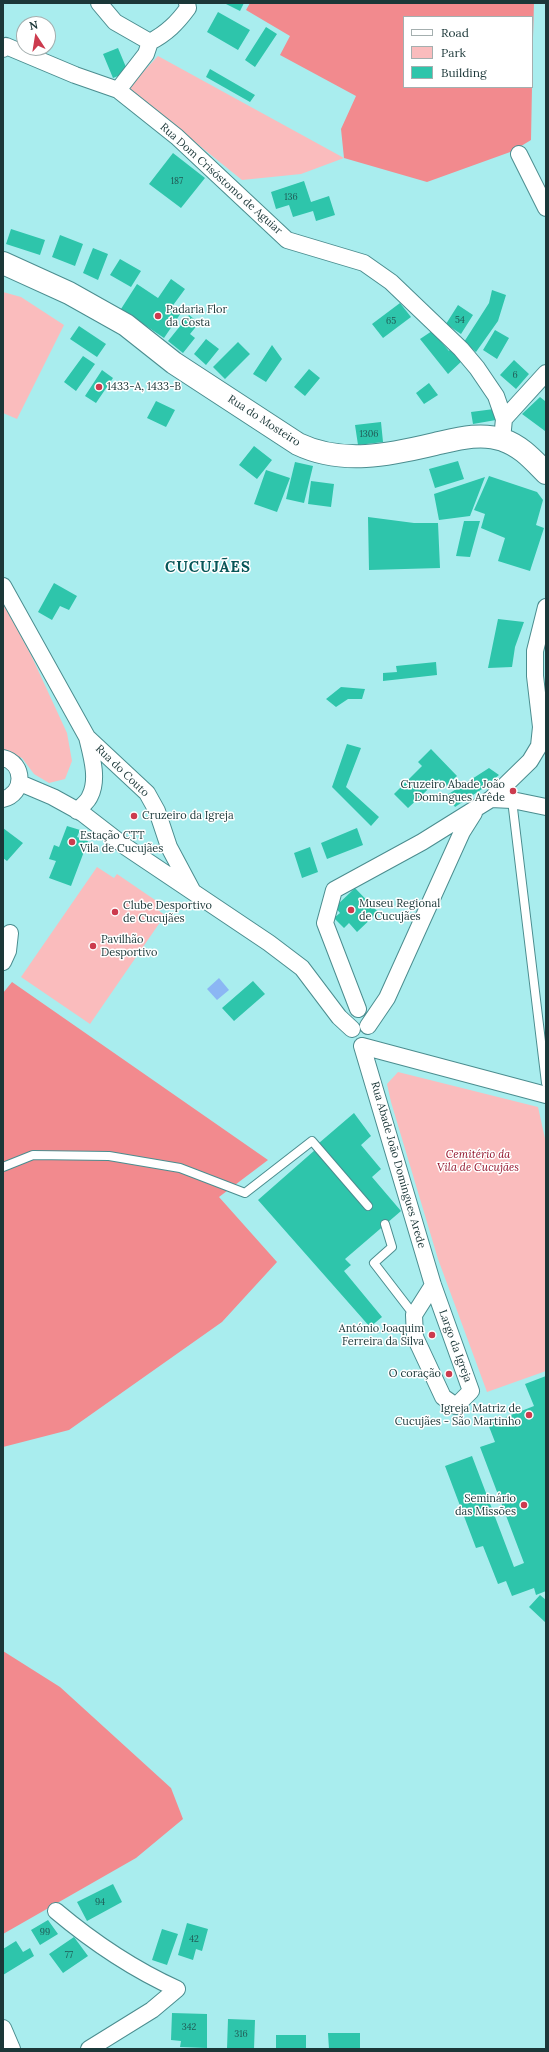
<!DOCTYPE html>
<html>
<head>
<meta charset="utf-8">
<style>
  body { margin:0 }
  #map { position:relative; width:549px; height:2052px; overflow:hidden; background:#a9edee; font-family:Lora,serif }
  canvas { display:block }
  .frame { position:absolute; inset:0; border:4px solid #1b3738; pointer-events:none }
  .legend { position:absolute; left:403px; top:16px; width:130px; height:72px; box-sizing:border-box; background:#fff; border:1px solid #a4afaf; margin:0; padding:5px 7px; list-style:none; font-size:12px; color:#1b3738 }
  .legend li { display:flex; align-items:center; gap:8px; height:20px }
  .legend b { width:20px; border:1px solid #a4afaf }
  .north { position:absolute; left:16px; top:16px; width:40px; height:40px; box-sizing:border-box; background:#fff; border:1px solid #a4afaf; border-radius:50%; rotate:348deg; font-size:11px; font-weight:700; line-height:16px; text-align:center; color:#1b3738 }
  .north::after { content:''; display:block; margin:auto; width:14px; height:18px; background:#cc3b4e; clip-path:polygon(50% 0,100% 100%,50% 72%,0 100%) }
</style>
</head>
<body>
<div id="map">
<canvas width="549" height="2052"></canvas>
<div class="frame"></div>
<ul class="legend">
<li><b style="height:5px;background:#fff"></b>Road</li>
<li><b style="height:11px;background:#fabcbd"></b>Park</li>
<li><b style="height:11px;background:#2ec5ab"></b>Building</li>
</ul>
<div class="north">N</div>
</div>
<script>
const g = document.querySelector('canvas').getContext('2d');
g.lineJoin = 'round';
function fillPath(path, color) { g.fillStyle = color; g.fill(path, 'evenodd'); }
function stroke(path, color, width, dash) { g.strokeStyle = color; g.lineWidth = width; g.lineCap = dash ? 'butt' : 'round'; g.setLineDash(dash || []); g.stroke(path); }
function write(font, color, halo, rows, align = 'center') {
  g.font = font + ' Lora,serif'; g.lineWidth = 3; g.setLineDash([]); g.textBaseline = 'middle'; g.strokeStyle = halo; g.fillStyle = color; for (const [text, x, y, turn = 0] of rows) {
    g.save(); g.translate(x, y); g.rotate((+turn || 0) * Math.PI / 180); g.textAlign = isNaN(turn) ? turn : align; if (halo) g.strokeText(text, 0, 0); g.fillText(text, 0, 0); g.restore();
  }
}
const green = new Path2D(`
  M158 56 344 158 301 174 242 180 128 88Z
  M3 292 21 297 64 325 17 419 3 413Z
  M3 603 31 655 67 733 72 761 65 779 49 783 34 774 22 758 3 751Z
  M97 867 114 878 117 874 158 902 155 908 165 915 90 1024 21 977Z
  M398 1072 538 1107 546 1143V1371L487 1392 438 1259 391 1102 387 1084Z`);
const forest = new Path2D(`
  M250 3H534L532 72V17H404V87H532L531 140 513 151 427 182 344 158 341 129 356 96 280 55 290 36 246 10Z
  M12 982 268 1160 219 1197 277 1262 222 1322 69 1430 3 1447V993Z
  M3 1651 60 1687 171 1788 183 1819 136 1858 3 1934Z`);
const water = new Path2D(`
  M219 978 229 990 217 1000 207 989Z`);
const building = new Path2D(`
  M224 3H244L240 11Z
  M218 12 250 30 238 50 207 32Z
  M266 27 277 34 255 67 245 60Z
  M118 48 128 72 113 78 103 54Z
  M210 69 255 95 250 102 206 77Z
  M173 153 205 178 181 208 149 184Z
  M304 181 311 202 329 196 335 215 316 221 313 211 293 217 289 205 276 209 271 192Z
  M11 229 45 240 40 255 6 244Z
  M60 235 83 244 75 266 52 257Z
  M93 248 108 254 98 280 83 273Z
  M120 259 141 271 131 287 110 275Z
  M171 279 185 289 171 308 181 313 164 338 121 309 137 284 158 298Z
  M492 290 506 295 498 321 476 352 464 342 489 303Z
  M400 303 411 317 383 338 372 324Z
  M458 305 473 315 461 334 446 324Z
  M189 315 199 323 190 334 195 338 183 353 168 341Z
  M79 326 106 344 97 357 70 339Z
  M495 330 509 338 497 359 483 350Z
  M432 331 449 351 451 348 463 360 448 374 420 339Z
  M206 339 219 349 206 365 194 354Z
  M238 342 250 354 225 379 213 367Z
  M272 345 282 359 266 382 253 374Z
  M83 356 95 364 76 391 64 382Z
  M514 360 529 374 516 389 500 375Z
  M309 369 320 378 305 396 294 387Z
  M102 370 113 378 96 403 85 396Z
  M429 383 438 395 424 404 416 393Z
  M540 397 545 401 546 400 545 431 522 414Z
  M156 401 175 410 166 427 147 418Z
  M494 409 496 420 473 424 471 412Z
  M381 422 383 442 358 445 355 425Z
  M254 446 272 460 257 479 239 465Z
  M458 461 464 479 435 488 429 469Z
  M295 462 313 466 304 503 286 499Z
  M266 470 290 478 277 512 254 504Z
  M489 476 537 492 543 500 536 525 544 528 530 571 498 561 505 538 481 528 485 514 474 510Z
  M485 477 470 516 439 520 434 494Z
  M311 481 334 484 331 507 308 504Z
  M368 517 414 523H438L440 568 369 570Z
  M464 521H480L470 557 456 556Z
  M54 583 77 596 69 610 60 606 52 620 38 612Z
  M498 619 524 622 515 647 512 667 488 668Z
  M436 662 437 675 383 681V673L397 672 396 666Z
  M341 687 365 689 362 699H348L336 707 326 699Z
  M347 744 361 748 346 787 379 817 371 826 332 787Z
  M431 749 457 776 446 786 439 779 408 808 394 794 422 766 418 762Z
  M489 768 499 775 482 789 455 807 447 795Z
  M67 826 80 830 77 837 88 841 71 886 49 878 56 861 49 859 54 845 59 847Z
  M3 828 23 843 7 861 3 858Z
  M357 828 363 845 327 859 321 843Z
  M310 847 318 872 302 878 294 853Z
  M355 888 378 912 357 932 349 923 344 928 334 918 340 913 335 907Z
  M253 981 265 994 234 1021 222 1008Z
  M354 1113 371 1136 361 1145 381 1169 372 1177 401 1211 345 1259 351 1265 344 1271 382 1317 370 1327 258 1200 315 1150 365 1208 371 1203 319 1143Z
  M546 1376V1591L536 1595 534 1588 512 1596 506 1581 498 1584 483 1546 476 1548 445 1466 472 1456 514 1567 524 1563 480 1447 495 1442 488 1424 534 1406 525 1384Z
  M540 1595 546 1600V1623L529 1607Z
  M113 1884 122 1902 87 1921 77 1902Z
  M48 1920 58 1934 40 1945 31 1930Z
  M187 1923 208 1929 202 1951 196 1949 193 1960 178 1955Z
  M162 1929 178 1934 167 1965 152 1960Z
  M74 1937 88 1956 63 1973 49 1954Z
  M16 1941 23 1952 30 1948 34 1956 3 1975V1949Z
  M172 2013 207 2014V2048L180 2047 181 2041 171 2040Z
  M228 2019 255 2020 254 2049H227Z
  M328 2033H360V2048L329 2049Z
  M276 2035H306V2049H276Z`);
const service = new Path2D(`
  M512 800 546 1083
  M3 1167 33 1155 109 1156 180 1168 245 1193 312 1141 368 1206
  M385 1224 392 1247 374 1263 414 1315`);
const minor = new Path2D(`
  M99 3 115 22 150 42 146 54 118 90
  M150 42C167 33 177 23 188 8L187 3
  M3 49 6 46 75 75 118 90 177 137 287 240 364 263 391 282 461 349 477 368 496 396 504 419 502 439
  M519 154 546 208
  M504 419 546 373
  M3 586 87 737C91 754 99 779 90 796 88 802 81 806 77 811
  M87 737 147 793 157 811 169 847 193 892
  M3 758C25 763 25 794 3 799
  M20 783 53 797 82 813 126 847 269 943 302 968 339 1017 352 1029
  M491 799 512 800 546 807
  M3 962 8 951 10 933
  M358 1009 325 923 334 890 422 842 491 799 530 761 539 746 541 727 535 676V651L546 607
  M368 1026 387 998 462 832 474 813
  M362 1046 433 1285 471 1391 456 1406 443 1397 415 1337 414 1315 433 1285
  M362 1046 546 1095
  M56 1911C94 1943 133 1969 177 1989L152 2010 89 2049
  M3 2028 12 2049`);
const secondary = new Path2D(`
  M3 263 69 293 126 325 174 363 298 444C342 465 389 455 435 444 457 439 481 432 503 440 521 446 533 460 546 473`);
const markers = [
  [158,316,4,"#cc3b4e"],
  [99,387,4,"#cc3b4e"],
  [513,791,4,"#cc3b4e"],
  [134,816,4,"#cc3b4e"],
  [72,842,4,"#cc3b4e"],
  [351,910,4,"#cc3b4e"],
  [115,912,4,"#cc3b4e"],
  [93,946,4,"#cc3b4e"],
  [432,1335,4,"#cc3b4e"],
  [449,1374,4,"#cc3b4e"],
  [529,1415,4,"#cc3b4e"],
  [524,1505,4,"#cc3b4e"]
];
const numberNames = [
  ["187",177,181],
  ["136",291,197],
  ["54",460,320],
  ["65",391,321],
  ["6",515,375],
  ["1306",369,434],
  ["94",100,1902],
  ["99",45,1932],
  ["42",194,1939],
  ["77",69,1955],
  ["342",189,2027],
  ["316",241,2034]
];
const streetNames = [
  ["Rua Dom Crisóstomo de Aguiar",221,179,42],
  ["Rua do Mosteiro",264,421,33],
  ["Rua do Couto",122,771,44],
  ["Rua Abade João Domingues Arede",398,1165,74],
  ["Largo da Igreja",455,1346,70]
];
const poiNames = [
  ["Padaria Flor",166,310],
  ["da Costa",166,323],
  ["1433-A, 1433-B",107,387],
  ["Cruzeiro Abade João",505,785,"right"],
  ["Domingues Arêde",505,798,"right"],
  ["Cruzeiro da Igreja",142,816],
  ["Estação CTT",80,836],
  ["Vila de Cucujães",80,849],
  ["Museu Regional",359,904],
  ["de Cucujães",359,917],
  ["Clube Desportivo",123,906],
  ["de Cucujães",123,919],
  ["Pavilhão",101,940],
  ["Desportivo",101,953],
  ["António Joaquim",424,1329,"right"],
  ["Ferreira da Silva",424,1342,"right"],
  ["O coração",441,1374,"right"],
  ["Igreja Matriz de",521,1409,"right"],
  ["Cucujães - São Martinho",521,1422,"right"],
  ["Seminário",516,1499,"right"],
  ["das Missões",516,1512,"right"]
];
const parkNames = [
  ["Cemitério da",478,1155],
  ["Vila de Cucujães",478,1168]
];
const districtNames = [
  ["CUCUJÃES",208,568]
];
fillPath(green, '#fabcbd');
fillPath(forest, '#f28a8e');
fillPath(water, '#8bb6f4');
fillPath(building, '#2ec5ab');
stroke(service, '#4b8d8f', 10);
stroke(minor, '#4b8d8f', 18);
stroke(secondary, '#4b8d8f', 24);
stroke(service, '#fff', 8);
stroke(minor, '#fff', 16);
stroke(secondary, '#fff', 22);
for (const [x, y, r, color] of markers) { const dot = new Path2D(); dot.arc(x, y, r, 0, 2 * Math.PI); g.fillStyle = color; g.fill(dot); stroke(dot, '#fff', 1.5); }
write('9px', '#205a55', null, numberNames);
write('11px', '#1b3738', '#fff', streetNames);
write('11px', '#1b3738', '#fff', poiNames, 'left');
write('italic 11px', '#92152d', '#fff', parkNames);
g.letterSpacing = '1px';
write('bold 15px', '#075557', '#fff', districtNames);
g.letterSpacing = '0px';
</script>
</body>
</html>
